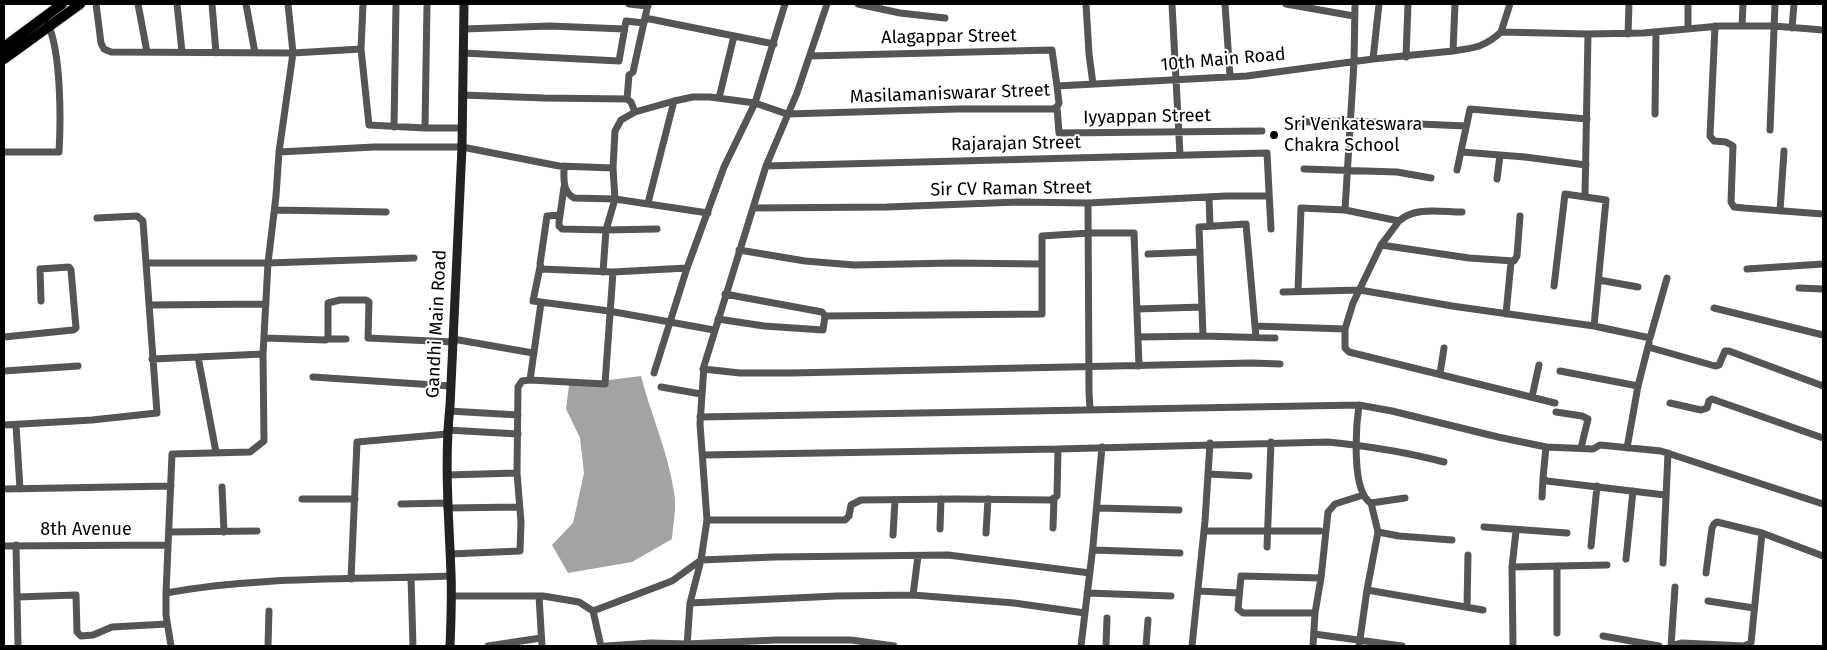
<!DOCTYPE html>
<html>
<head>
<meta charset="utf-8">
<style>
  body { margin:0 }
  #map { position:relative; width:1827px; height:650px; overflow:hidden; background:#fff; font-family:"Fira Sans",sans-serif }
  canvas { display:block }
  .frame { position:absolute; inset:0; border:5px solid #000; pointer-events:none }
</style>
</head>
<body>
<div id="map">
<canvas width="1827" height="650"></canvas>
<div class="frame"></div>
</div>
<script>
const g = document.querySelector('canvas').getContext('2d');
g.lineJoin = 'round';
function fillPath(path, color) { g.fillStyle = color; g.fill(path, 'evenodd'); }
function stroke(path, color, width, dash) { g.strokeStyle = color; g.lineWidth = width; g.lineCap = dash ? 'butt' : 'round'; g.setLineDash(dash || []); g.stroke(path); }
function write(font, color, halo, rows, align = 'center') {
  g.font = font + ' "Fira Sans",sans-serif'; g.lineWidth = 4; g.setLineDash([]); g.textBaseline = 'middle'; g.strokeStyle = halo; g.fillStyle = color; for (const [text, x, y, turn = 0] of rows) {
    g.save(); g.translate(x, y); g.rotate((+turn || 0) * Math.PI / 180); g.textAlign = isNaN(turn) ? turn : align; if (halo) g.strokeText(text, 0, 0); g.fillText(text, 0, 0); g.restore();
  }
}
const water = new Path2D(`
  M641 376C651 415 668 452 674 492 677 507 673 524 672 539L632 562 568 573 552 545 573 523 584 473 580 438 566 409 569 385Z`);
const street = new Path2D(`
  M96 4 101 43 104 49 111 52 293 53 361 49
  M138 4 147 52
  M177 4 182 52
  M212 4 216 53
  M246 4 255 53
  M363 4 361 49 369 125 425 128H462
  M629 4 648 6
  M858 4 900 13 945 18
  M1086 4 1089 54 1093 84
  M1172 4 1180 155
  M1225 4 1230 76
  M1286 4 1354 16
  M1355 4 1354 62 1345 210 1399 221 1381 245 1353 303 1345 329V348L1349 352 1555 403
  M645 18 774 44
  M1715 26 1710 136 1714 141 1726 142 1733 146 1731 202 1734 207 1744 208 1823 214
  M1742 26 1743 4
  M1792 28 1794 4
  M464 29 550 26 624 29
  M1688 29V4
  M1501 32 1510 4
  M1628 34 1629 4
  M1453 51C1474 48 1485 47 1501 32L1588 34 1643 33 1720 26H1774L1823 30
  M463 53 619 61 626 21 644 23
  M810 56 1052 50 1057 86
  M1406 57 1408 4
  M1373 59 1379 4
  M462 95 544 98 627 99 631 102 635 112 621 120 615 131 613 168 615 199 606 230 603 272
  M719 98 734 36
  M627 99 629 75 633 72 648 4
  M1057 107 1059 133 1262 131
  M635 112 674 101 693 97H710L755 103 787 114 957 109H1053L1057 107 1059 103 1057 86 1247 76 1373 59 1453 51 1455 4
  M1655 114 1656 32
  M1299 122 1349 121 1466 126
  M394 127 396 4
  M425 128 427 4
  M1770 130 1775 4
  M4 152H59C61 119 61 53 48 24
  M279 152 374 147H462L559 166 613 168
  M1462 152 1525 157 1586 165
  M564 166C564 179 562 191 574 198L615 199 708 213
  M766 166 1267 153 1271 229
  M1304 169 1397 172 1431 178
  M1457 170 1470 109 1587 119
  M1497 179 1500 155
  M564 187 559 222V226L562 229 606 230 657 229
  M1585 196 1588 34
  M1209 197 1210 226
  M648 203 674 101
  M1088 203 1089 391 1090 410
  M753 208 887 207 1018 202 1088 203 1226 196H1269
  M275 210 386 212
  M1780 211 1784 151
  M560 215 547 216 540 264 542 269 613 272 687 268
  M97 218 137 216 143 221 146 263
  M1399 221C1415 206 1442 212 1462 212
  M1381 245 1469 258 1514 261 1517 256 1520 216
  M1148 254 1200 252
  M1042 264V236L1089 233H1134L1139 366
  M540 267 533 301 609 311 714 330
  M1747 269 1823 264
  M1599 280 1638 287
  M1554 286 1565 194 1606 200 1594 326
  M1799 288 1823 289
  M1298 291 1301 208 1345 210
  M1283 292 1360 290 1452 306 1594 326 1650 338 1667 278
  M725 294 822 312 825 316
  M541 303 530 380 605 384 613 272
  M149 305 266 304
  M1714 308 1823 335
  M1137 309 1202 307
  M1506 314 1511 262
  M718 319 764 326 823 330 825 316 1042 314V264L954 263 854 265 805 261 739 250
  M1255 326 1345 329
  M1203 336 1199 227 1246 224 1256 337
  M4 337 73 330 76 328 71 270 69 267 40 269 41 301
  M1138 337 1203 336 1275 338
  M264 338 326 340 328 336V303L340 300H366L369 302 368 338 453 342
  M327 339H346
  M453 339 533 353
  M1648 347 1715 366 1719 365 1725 351H1729L1823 386
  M152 359 198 357
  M703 369 740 373H792L1252 363 1280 364
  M4 371 78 366
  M1560 371 1638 386
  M654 373 687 268 724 167 755 103 785 4
  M1440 374 1444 348
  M313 377 450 386
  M661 387 701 394
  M1532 397 1539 365
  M1670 403 1701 410 1707 408 1709 401 1712 399 1823 438
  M1359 405C1356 426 1351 492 1371 503L1378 532 1367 590 1359 646
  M449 411 518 415
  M1556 412 1582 416 1588 419 1581 448
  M700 417 1359 405 1392 411 1498 437 1546 447 1593 449 1600 445 1661 451 1823 504
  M4 425 92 420 157 413 146 263H268L414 258
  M16 425 20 489
  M447 430 518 434
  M1546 447 1543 478 1547 481 1665 495
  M1627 448 1638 386 1649 343
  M216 452 198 357 263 354
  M703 455 1058 449 1328 442C1367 446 1406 452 1444 462
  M1208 474 1249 476
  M447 475 517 473
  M222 487 224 532
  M4 489 171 486
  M1542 497 1543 478
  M302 499H355
  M1371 503 1405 498
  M401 504 447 503
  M447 508 519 507
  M1097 508 1179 510
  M707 520H845L849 516 851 505 861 500 957 499 1051 500 1057 496 1058 449
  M1484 527 1567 533
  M1053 528 1054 499
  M940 529 941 499
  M1204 531H1320
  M169 532 257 531
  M1378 532 1399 536 1452 540
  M986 533 988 499
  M893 535 895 500
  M16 545 18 646
  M4 546 168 545
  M1591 546 1597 486
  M1267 547 1271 442
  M1093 550 1180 553
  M450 554 520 551 521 522 517 473 518 387 522 381 530 380
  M1626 559 1633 491
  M1663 563 1668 453
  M1557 566V633
  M1512 567 1607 565
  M1706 573 1712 528 1714 524 1717 522 1762 533 1823 556
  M411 577 413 646
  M351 579 357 442 447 434
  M1367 590 1483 610
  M1198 591 1239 593
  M166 593 172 454 250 452 264 441 263 354 268 263 276 196 279 152 293 53 288 4
  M1087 593 1171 596
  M913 595 918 556
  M451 596H543L579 602 593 611 672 581 701 560 707 520 700 424 704 366 766 166 797 93 827 4
  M539 596 542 646
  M17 597 76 595 77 632 81 636 93 635 112 627 167 624
  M1708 601 1754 608
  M690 603 836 596 913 595 1014 603 1085 613
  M1467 607 1468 555
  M593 611 601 646
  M1315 613H1243L1238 609 1241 576 1321 578
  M1314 634 1402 646
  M1603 636 1659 646
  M171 646 166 615V593C257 576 358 580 451 576
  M268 646 269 611
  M488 646 541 638
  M606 646 651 643 687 644 776 640H851L894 646
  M687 646 690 603 701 560 774 557 948 555 1090 573
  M1081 646 1093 546 1102 447
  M1106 646 1107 618
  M1146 646 1148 620
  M1192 646 1205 521 1210 443
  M1313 646 1315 613 1321 578 1328 512 1335 504 1363 495
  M1513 646 1512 567 1516 531
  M1671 646 1682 643 1744 646 1751 643 1762 533
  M1671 646 1675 587`);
const secondary = new Path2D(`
  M450 646C451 622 452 598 451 574 449 518 444 462 450 406L462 147 464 4`);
const primary = new Path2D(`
  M4 47 62 4
  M4 59 80 4`);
const markers = [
  [1274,135,5,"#000"]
];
const streetNames = [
  ["Alagappar Street",949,37,-1],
  ["10th Main Road",1223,60,-5],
  ["Masilamaniswarar Street",950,94,-2],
  ["Iyyappan Street",1147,117,-1],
  ["Rajarajan Street",1016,144,-1],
  ["Sir CV Raman Street",1011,189,-1],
  ["Gandhi Main Road",437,324,-87],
  ["8th Avenue",86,530]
];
const poiNames = [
  ["Sri Venkateswara",1284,125],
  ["Chakra School",1284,146]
];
fillPath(water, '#a3a3a3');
stroke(primary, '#dbdbdb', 12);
stroke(street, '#555', 7);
stroke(secondary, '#222', 9);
stroke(primary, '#000', 10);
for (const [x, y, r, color] of markers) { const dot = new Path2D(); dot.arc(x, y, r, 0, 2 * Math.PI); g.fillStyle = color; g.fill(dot); stroke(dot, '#fff', 2); }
write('18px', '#000', '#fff', streetNames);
write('18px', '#000', '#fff', poiNames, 'left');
</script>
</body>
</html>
